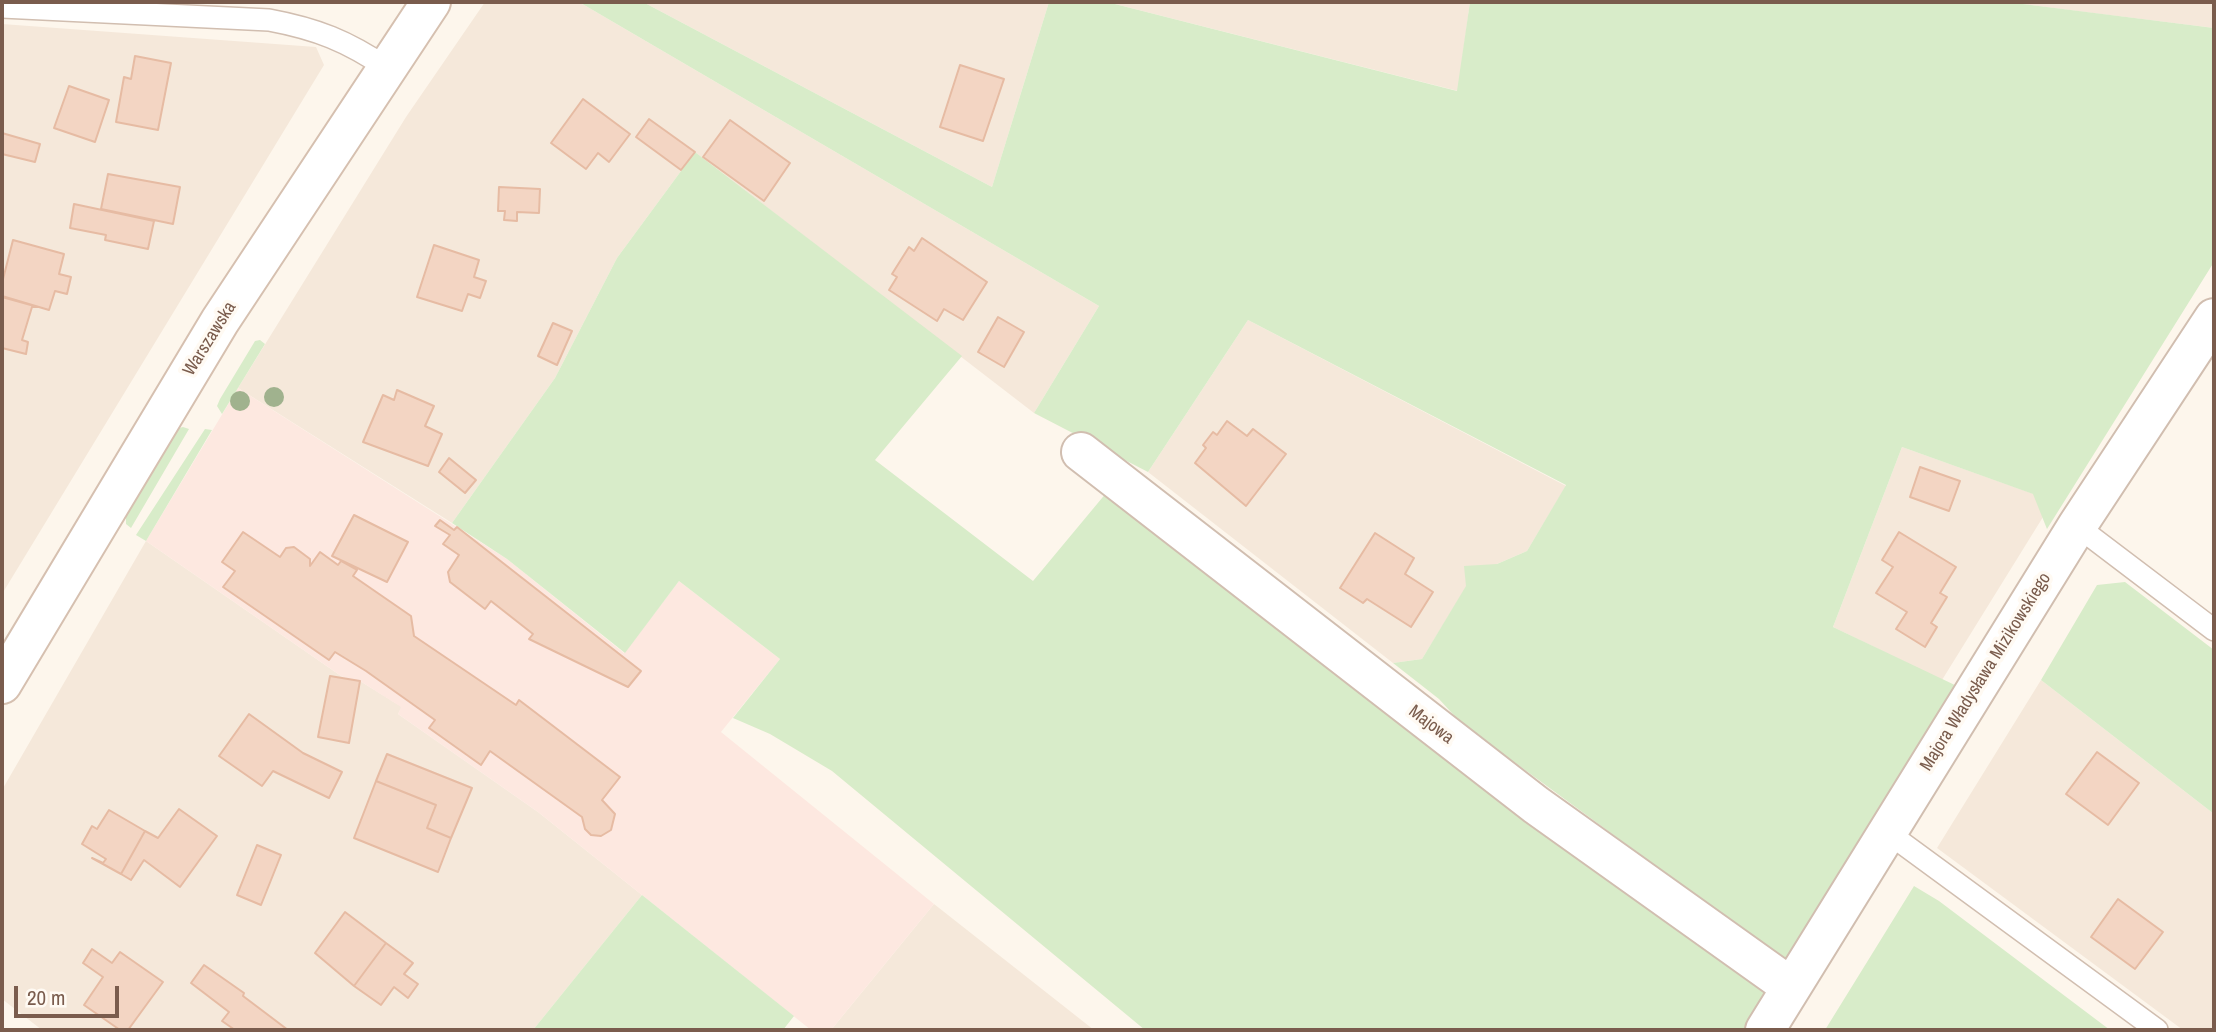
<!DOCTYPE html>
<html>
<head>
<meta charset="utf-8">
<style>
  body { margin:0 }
  #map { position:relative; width:2216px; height:1032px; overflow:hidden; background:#fdf6ec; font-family:"Archivo Narrow",sans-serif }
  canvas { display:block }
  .frame { position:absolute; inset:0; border:4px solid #7a5c4d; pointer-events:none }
  .scale { position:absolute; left:14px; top:986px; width:105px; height:32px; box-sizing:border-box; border:4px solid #7a5c4d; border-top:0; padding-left:9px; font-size:21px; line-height:24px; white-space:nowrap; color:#7a5c4d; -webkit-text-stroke:5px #fffaf3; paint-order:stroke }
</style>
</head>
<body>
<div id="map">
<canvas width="2216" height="1032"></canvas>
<div class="frame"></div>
<div class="scale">20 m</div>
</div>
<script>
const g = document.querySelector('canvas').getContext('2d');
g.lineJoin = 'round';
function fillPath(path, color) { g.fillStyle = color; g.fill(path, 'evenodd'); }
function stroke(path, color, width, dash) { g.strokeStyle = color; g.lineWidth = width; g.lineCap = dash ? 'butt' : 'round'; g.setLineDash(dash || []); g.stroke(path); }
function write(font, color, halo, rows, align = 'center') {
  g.font = font + ' "Archivo Narrow",sans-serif'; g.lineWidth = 7; g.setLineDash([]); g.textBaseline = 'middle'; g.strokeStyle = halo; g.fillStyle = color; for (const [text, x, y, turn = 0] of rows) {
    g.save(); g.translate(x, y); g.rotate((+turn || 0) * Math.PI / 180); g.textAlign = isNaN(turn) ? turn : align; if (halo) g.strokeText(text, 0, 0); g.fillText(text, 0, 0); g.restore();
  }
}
const residential = new Path2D(`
  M485 2H579L1099 306 1034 413 695 152 617 258 555 378 452 523 238 388 406 117Z
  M643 2H1049L992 187Z
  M1107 2H1470L1458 91Z
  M2007 2H2214V28L2077 11Z
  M2 24 316 47 324 65 2 594Z
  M1248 320 1566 486 1527 551 1497 564 1467 586 1422 659 1393 663 1148 472Z
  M1902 447 2034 494 2043 517 1942 680 1833 627Z
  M146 541 344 678 360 681 402 707 398 714 538 812 642 895 533 1030H42L2 999V790Z
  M2041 680 2214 814V1030H2183L1937 848Z
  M934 904 1094 1030H831Z`);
const commercial = new Path2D(`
  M238 388 507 559 624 653 679 581 780 659 721 732 934 904 831 1030H811L538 812 398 714 401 707 360 681 344 678 146 541Z`);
const green = new Path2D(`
  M579 2H643L992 187 1049 2H1107L1457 91 1470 2H2007L2214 28V262L2047 529 2033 494 1902 447 1833 627 1959 687 1788 963 1461 723 1439 699 1393 663 1422 659 1466 586 1464 566 1497 564 1527 551 1566 485 1248 320 1148 472 1034 413 1099 306Z
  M695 152 962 356 875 460 1033 581 1107 492 1598 874 1610 870 1776 984 1747 1030H1145L832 771 770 734 733 718 780 659 679 581 625 653 507 559 452 523 555 378 617 258Z
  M260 340 265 344 222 414 217 406 220 399 255 341Z
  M183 427 189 429 131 528 126 524V515L179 428Z
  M205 429 212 430 146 541 136 535Z
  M2125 582 2214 650V814L2041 680 2097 585Z
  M1914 886 1939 901 2110 1030H1825Z
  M642 895 794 1016 783 1030H533Z`);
const building = new Path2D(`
  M135 56 171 63 158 130 116 122 124 77 131 79Z
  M960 65 1004 79 983 141 940 127Z
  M69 86 109 100 95 142 54 128Z
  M583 99 630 134 609 162 598 153 586 169 551 143Z
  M649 119 695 152 681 170 636 137Z
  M730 120 790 163 764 201 703 157Z
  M2 133 40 144 35 162 2 154Z
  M108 174 180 187 173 224 101 209Z
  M499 187 540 189 539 213 517 212V221L504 220 505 211H498Z
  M74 204 154 221 148 249 105 240 106 235 70 228Z
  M922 238 987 282 963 320 944 309 937 321 889 290 897 277 892 274 909 247 914 251Z
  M13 240 64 254 59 274 71 277 67 294 55 291 49 310 2 296V283Z
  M434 245 479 260 474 277 486 281 480 298 468 294 462 311 417 297Z
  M2 297 38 307H32L22 340 28 342 26 354 2 348Z
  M998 317 1024 332 1004 367 978 352Z
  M553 323 572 331 557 365 538 356Z
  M397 390 434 406 425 426 442 434 428 466 363 442 383 395 394 400Z
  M1227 421 1247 436 1253 429 1286 454 1246 506 1195 463 1206 448 1203 445 1213 432 1217 435Z
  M449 458 476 480 465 493 439 472Z
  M1920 467 1960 481 1949 511 1910 497Z
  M354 515 408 542 387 582 332 556Z
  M440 520 454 530 457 527 641 671 628 687 529 639 533 634 491 601 485 609 450 582 448 572 459 555 443 544 450 535 435 526Z
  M243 532 280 557 286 548 294 547 310 559V566L320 552 338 565 341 561 357 570 353 576 411 616 414 636 516 705 519 700 620 777 602 800 615 814 611 830 601 836 591 835 585 829 582 817 490 751 481 765 429 728 435 720 366 671 335 652 329 660 223 587 235 571 222 562Z
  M1899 532 1956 567 1940 593 1947 597 1931 623 1937 627 1925 647 1896 629 1907 612 1876 593 1893 567 1882 560Z
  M1375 533 1414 558 1405 574 1433 592 1411 627 1367 599 1363 603 1340 588Z
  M330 676 360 681 349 743 318 737Z
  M249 714 303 753 342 772 329 798 273 771 262 786 219 756Z
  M2097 752 2139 783 2108 825 2066 794Z
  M387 754 472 788 451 838 427 828 436 805 376 781Z
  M376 781 436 805 427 828 451 838 438 872 354 838Z
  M179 809 217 836 180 887 144 860 131 880 121 874 145 831 158 838Z
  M109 810 145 831 121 874 92 858 103 863 106 859 82 844 92 826 97 829Z
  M257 845 281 855 261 905 237 895Z
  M2118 899 2163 932 2135 969 2091 937Z
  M345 912 386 943 354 986 315 953Z
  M386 943 413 963 404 974 418 984 408 998 394 987 381 1005 354 986Z
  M92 949 112 963 120 952 163 982 128 1030H120L84 1005 103 977 83 963Z
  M204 965 244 993 243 996 288 1030H235L222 1021 229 1012 191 983Z`);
const service = new Path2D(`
  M2 7 269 20C317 29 347 41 387 68
  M2077 526 2214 630
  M1887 832 2157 1030`);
const minor = new Path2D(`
  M1081 452 1536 805 1791 987
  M1765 1030 2077 526 2214 318`);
const secondary = new Path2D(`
  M2 684 220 321 431 2`);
const trees = [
  [274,397],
  [240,401]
];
const streetNames = [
  ["Warszawska",210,339,-58],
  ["Majora Władysława Mizikowskiego",1986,672,-58],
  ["Majowa",1431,725,37]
];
fillPath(residential, '#f5e8da');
fillPath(commercial, '#fde8e0');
fillPath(green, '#d8ecc9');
fillPath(building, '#f3d5c3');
stroke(building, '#e6bba3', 2);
stroke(service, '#d1beb0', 24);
stroke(minor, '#d1beb0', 42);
stroke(secondary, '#d6c0b0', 42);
stroke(service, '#fff', 21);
stroke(minor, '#fff', 38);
stroke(secondary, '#fff', 38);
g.fillStyle = '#a0b28e';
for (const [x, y] of trees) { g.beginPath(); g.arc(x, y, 10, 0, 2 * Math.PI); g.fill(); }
write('18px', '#7a5c4d', '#fffaf3', streetNames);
</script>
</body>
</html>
